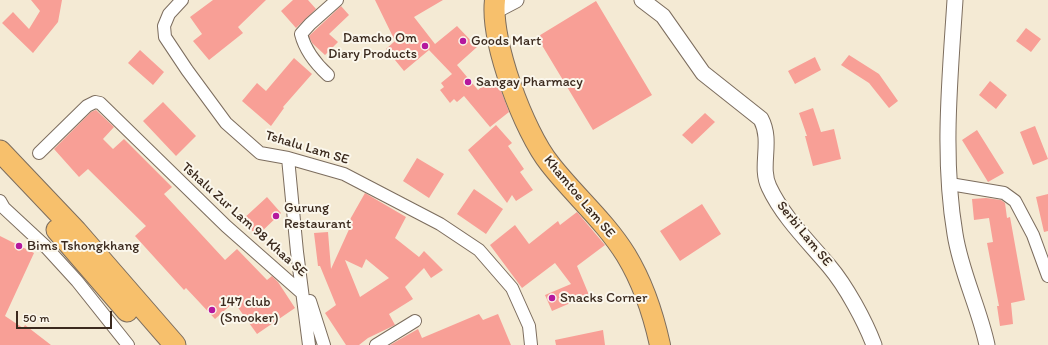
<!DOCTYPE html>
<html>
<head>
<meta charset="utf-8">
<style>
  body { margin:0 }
  #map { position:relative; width:1048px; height:345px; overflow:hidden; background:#f4ead4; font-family:Itim,sans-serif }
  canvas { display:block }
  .scale { position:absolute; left:16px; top:311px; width:96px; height:18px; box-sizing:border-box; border:2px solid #3b2a1e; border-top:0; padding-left:5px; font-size:12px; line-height:14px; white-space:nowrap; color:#3b2a1e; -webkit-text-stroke:3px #fbf7ec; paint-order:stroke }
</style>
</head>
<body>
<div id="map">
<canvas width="1048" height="345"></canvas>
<div class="scale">50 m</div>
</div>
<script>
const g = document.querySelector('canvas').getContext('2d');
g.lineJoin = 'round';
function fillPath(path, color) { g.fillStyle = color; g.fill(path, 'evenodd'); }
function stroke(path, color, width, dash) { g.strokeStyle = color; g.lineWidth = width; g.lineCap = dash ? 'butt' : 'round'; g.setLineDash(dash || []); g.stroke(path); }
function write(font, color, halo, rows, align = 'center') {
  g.font = font + ' Itim,sans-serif'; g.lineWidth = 4; g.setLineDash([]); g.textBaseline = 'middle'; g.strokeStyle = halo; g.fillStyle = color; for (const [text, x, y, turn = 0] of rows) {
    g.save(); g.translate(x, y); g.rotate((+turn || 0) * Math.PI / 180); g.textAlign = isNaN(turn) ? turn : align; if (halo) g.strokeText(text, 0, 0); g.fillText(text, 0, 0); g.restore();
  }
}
const building = new Path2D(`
  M31 0H62L58 22 33 53 2 23 13 12 29 29 40 11Z
  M213 0H266L238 27 243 33 209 60 193 41 202 34 190 17Z
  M293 0H308L316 9 296 28 281 11Z
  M375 0H443L414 17 435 44 457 26 477 47 457 65 478 90 492 78 500 88 509 112 490 127 464 96 457 102 454 99 450 103 440 90 444 87 441 83 452 74 429 50 404 71 386 49 395 41Z
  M596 1 652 95 593 130 537 37Z
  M341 6 349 15 329 34 338 42 325 55 312 43 309 36Z
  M1026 28 1041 39 1031 52 1016 41Z
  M140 50 164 72 153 85 128 63Z
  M849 55 879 74 898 101 889 108 869 83 841 65Z
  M815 57 821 70 795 84 788 71Z
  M294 58 312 74 283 107 284 108 271 126 242 101 257 83 266 91Z
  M990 81 1007 95 996 109 979 95Z
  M163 102 196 136 176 156 143 121Z
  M813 108 821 132 834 129 841 159 813 166 805 136H807L799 113Z
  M96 110 114 127 103 139 113 149 124 139 172 187 164 194 225 260 237 249 267 280 272 276 278 282 295 308 257 334 234 302 215 319 186 288 184 290 135 236 146 226 88 169 79 177 54 149 91 112Z
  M705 113 715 122 692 144 682 135Z
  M496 125 512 143 508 146 524 169 520 172 533 190 516 201 512 195 507 203 468 150Z
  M1035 126 1048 159 1033 165 1020 132Z
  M977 130 1004 173 988 182 962 140Z
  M417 158 444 174 429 198 403 181Z
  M474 189 503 209 486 234 457 214Z
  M365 193 406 217 395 238 419 257 424 251 443 270 431 278 424 268 405 287 413 299 389 314 395 325 368 338 359 345H346L325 313 336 305 320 266H318L314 233 328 232 331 269 351 225 348 223ZM366 259 389 278 360 297 345 260 362 268Z
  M1048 194V231L1044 232 1036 197Z
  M267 197 281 213 257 236 242 220Z
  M986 198 1001 200 1005 203 1007 218 1010 217 1025 300 1011 303 1013 324 1000 326 997 306H999L987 243 993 242 989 218 974 220 972 199Z
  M702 204 721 234 680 261 660 231Z
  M577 212 605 245 577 266 589 295 552 311 545 295 571 284 555 263 522 288 490 245 515 225 529 244 558 221 560 225Z
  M0 236 34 253 5 316 23 328 25 325 51 345H0Z
  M479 314 483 320 498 314 511 345H390L418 329 422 338Z
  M603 330 605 345H556L555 340Z`);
const minor = new Path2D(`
  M182 0 169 14 164 26 165 37 187 70 226 123 260 153 288 158 344 174 440 224 479 250 512 288 529 326 531 345
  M328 75C316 64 305 50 301 34L310 24 337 0
  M39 153 87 106 95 102 100 103 226 226 302 293
  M288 158 297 252 309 345
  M950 184 1004 193 1015 201 1033 235 1048 276
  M0 201 4 208 45 246 77 281 128 345
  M310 301 324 345
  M376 345 415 321`);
const tertiary = new Path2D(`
  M642 0 663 16 703 73 761 119C773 142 759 166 769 187 783 217 808 241 829 266 846 286 865 321 874 345
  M955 0C950 78 942 157 955 234 961 273 979 307 987 345
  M493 12 516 0`);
const primary = new Path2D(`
  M495 0C490 41 524 132 550 164 574 195 605 221 626 255 643 283 653 313 660 345`);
const trunk = new Path2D(`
  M0 151 76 231 175 345
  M57 230 127 311`);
const markers = [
  [463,41,4,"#b5179e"],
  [425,46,4,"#b5179e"],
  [468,82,4,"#b5179e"],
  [276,216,4,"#b5179e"],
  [19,246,4,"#b5179e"],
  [552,298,4,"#b5179e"],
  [212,310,4,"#b5179e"]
];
const poiNames = [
  ["Damcho Om",417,38,"right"],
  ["Diary Products",417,54,"right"],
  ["Goods Mart",471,41],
  ["Sangay Pharmacy",476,82],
  ["Gurung",284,208],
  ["Restaurant",284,224],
  ["Bims Tshongkhang",27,246],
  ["Snacks Corner",560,298],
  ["147 club",220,302],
  ["(Snooker)",220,318]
];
const streetNames = [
  ["Tshalu Lam SE",307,148,17],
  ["Khamtoe Lam SE",579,197,50],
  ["Tshalu Zur Lam 98 Khaa SE",244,220,42],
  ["Serbi Lam SE",804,234,51]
];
fillPath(building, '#f89f96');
stroke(minor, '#7c6d5e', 14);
stroke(tertiary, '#7c6d5e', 17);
stroke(primary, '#7c6d5e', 22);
stroke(trunk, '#7c6d5e', 23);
stroke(minor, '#fff', 12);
stroke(tertiary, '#fff', 15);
stroke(primary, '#f7c06c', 20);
stroke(trunk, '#f7c06c', 21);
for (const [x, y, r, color] of markers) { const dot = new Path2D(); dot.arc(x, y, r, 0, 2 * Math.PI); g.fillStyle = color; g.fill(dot); stroke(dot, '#fbf7ec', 1.5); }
write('14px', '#3b2a1e', '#fbf7ec', poiNames, 'left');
write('14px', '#3b2a1e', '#fbf7ec', streetNames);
</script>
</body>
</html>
